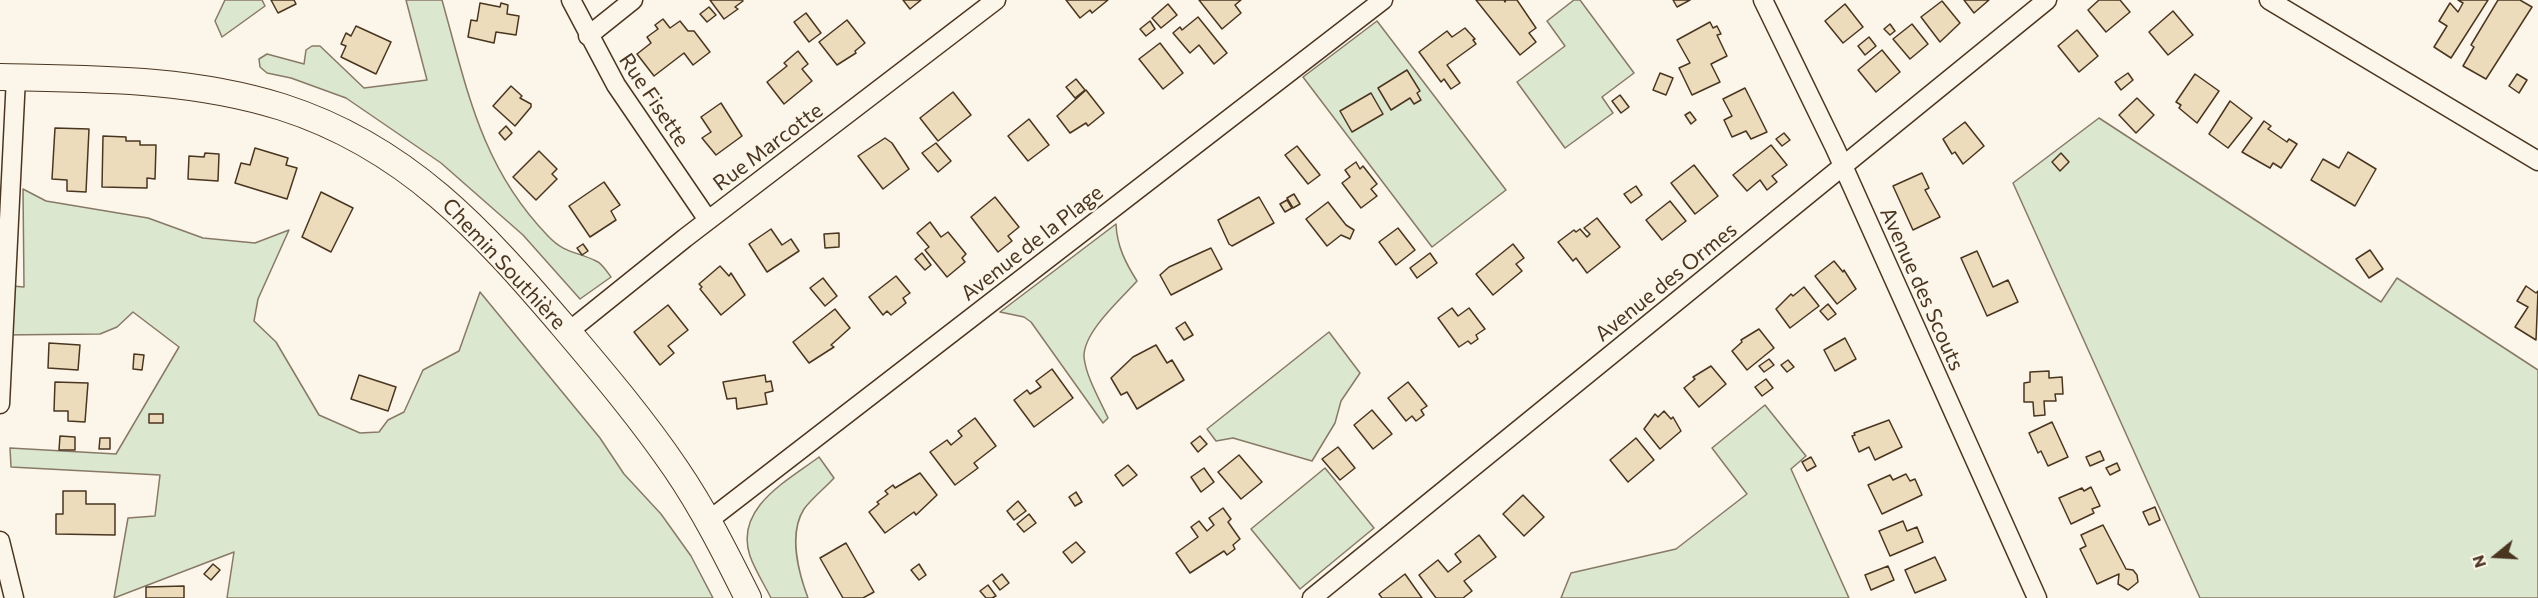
<!DOCTYPE html>
<html>
<head>
<meta charset="utf-8">
<style>
  body { margin:0 }
  #map { position:relative; width:2538px; height:598px; overflow:hidden; background:#fbf6e9; font-family:Commissioner,sans-serif }
  canvas { display:block }
  .north { position:absolute; left:2466px; top:526px; width:60px; height:60px; -webkit-text-stroke:4px #fbf6e9; paint-order:stroke; rotate:252deg; font-size:16px; font-weight:700; line-height:24px; text-align:center; color:#4a3520 }
  .north::after { content:''; display:block; margin:auto; width:21px; height:27px; background:#4a3520; clip-path:polygon(50% 0,100% 100%,50% 72%,0 100%) }
</style>
</head>
<body>
<div id="map">
<canvas width="2538" height="598"></canvas>
<div class="north">N</div>
</div>
<script>
const g = document.querySelector('canvas').getContext('2d');
g.lineJoin = 'round';
function fillPath(path, color) { g.fillStyle = color; g.fill(path, 'evenodd'); }
function stroke(path, color, width, dash) { g.strokeStyle = color; g.lineWidth = width; g.lineCap = dash ? 'butt' : 'round'; g.setLineDash(dash || []); g.stroke(path); }
function write(font, color, halo, rows, align = 'center') {
  g.font = font + ' Commissioner,sans-serif'; g.lineWidth = 4.5; g.setLineDash([]); g.textBaseline = 'middle'; g.strokeStyle = halo; g.fillStyle = color; for (const [text, x, y, turn = 0] of rows) {
    g.save(); g.translate(x, y); g.rotate((+turn || 0) * Math.PI / 180); g.textAlign = isNaN(turn) ? turn : align; if (halo) g.strokeText(text, 0, 0); g.fillText(text, 0, 0); g.restore();
  }
}
const green = new Path2D(`
  M225 0H262L265 6 222 37 215 21Z
  M406 0H442C467 89 481 167 548 236 565 254 576 251 596 261 602 263 607 272 611 277L580 299 523 235 441 163 346 98 291 78 267 73 260 67 259 59 267 54 304 64 306 50 312 46H320L364 88 427 80Z
  M1574 0H1580L1634 73 1602 97 1613 113 1565 148 1517 82 1565 46 1547 21Z
  M1377 21 1506 190 1432 247 1303 77Z
  M2099 118 2381 302 2397 278 2538 370V598H2200L2013 183Z
  M23 189 46 201 148 218 203 238 255 243 289 230 258 299 254 321 276 342 319 415 360 433 379 432 388 420 404 412 423 370 459 351 480 292 600 438 624 474 661 514 691 556 713 598H227L234 552 114 598 128 518 155 516 160 475 11 467 10 448 116 454 179 347 133 312 117 327 100 334 0 335V285L24 287Z
  M1116 224C1117 246 1125 262 1137 281 1121 299 1083 332 1084 357 1086 377 1100 400 1108 418L1103 423 1031 322 1024 317 1000 312Z
  M1329 332 1360 373 1341 401 1335 423 1312 461 1233 438 1216 441 1207 429Z
  M1765 405 1806 456 1791 469 1849 598H1561L1571 573 1676 549 1747 494 1712 448Z
  M819 457 834 478C825 488 812 498 804 509 788 534 799 574 808 598H771C764 584 755 570 750 556 734 508 787 481 819 457Z
  M1325 468 1374 528 1300 589 1251 529Z`);
const building = new Path2D(`
  M271 0H294L296 4 278 13Z
  M710 0H742L743 1 735 7 738 9 724 19Z
  M903 0H921L910 9Z
  M1066 0H1108L1092 13 1090 10 1080 18Z
  M1199 0H1241L1235 5 1241 13 1222 29Z
  M1476 0H1504L1505 2 1506 0H1517L1536 28 1529 33 1536 42 1520 55Z
  M1673 0H1690L1677 7Z
  M1964 0H1989L1974 13Z
  M2099 0H2120L2130 12 2106 32 2088 10Z
  M2458 0H2488L2451 58 2434 47 2447 26 2439 21 2450 3 2458 12 2463 3Z
  M2498 0H2520L2532 7 2486 79 2463 66 2474 47 2471 45Z
  M1942 1 1960 23 1940 42 1921 17Z
  M480 3 500 7 501 3 508 5 507 14 519 16 516 35 496 32 494 43 468 37 471 20 477 21Z
  M1168 4 1177 15 1161 28 1152 18Z
  M1845 4 1863 27 1843 43 1825 21Z
  M709 7 716 15 707 22 700 14Z
  M2173 11 2193 35 2168 55 2149 32Z
  M806 13 821 33 809 42 794 22Z
  M1198 17 1227 53 1214 64 1199 45 1190 53 1173 33 1180 27 1182 30Z
  M663 19 670 28 680 21 688 31H694L710 52 693 65 684 53 654 76 637 54 651 43 647 37 658 29 655 25Z
  M847 20 865 43 855 51 856 53 837 65 819 42Z
  M1150 21 1155 29 1146 36 1140 29Z
  M1710 22 1713 28 1717 26 1721 34 1717 35 1727 56 1711 64 1720 82 1692 95 1679 68 1690 63 1677 40Z
  M1890 24 1895 31 1890 35 1884 29Z
  M1912 24 1928 44 1910 59 1893 39Z
  M356 26 391 42 376 74 341 57 346 46 341 44 346 33 351 36Z
  M1465 28 1475 39 1473 40 1476 44 1447 65 1460 83 1451 89 1444 79 1441 82 1419 52 1447 31 1452 37Z
  M2077 30 2098 56 2079 72 2058 46Z
  M1869 37 1876 46 1865 55 1858 46Z
  M1160 43 1183 73 1163 89 1139 59Z
  M1882 50 1900 72 1876 92 1858 70Z
  M798 51 808 64 802 69 812 81 784 104 767 82 787 66 784 63Z
  M1407 70 1420 91 1417 93 1421 100 1414 104 1410 98 1391 110 1378 88Z
  M1660 73 1673 78 1666 95 1653 90Z
  M2128 73 2133 80 2121 90 2115 82Z
  M2195 74 2219 91 2197 123 2179 108 2181 105 2176 102Z
  M2517 74 2527 80 2519 93 2509 86Z
  M1076 79 1085 90 1075 98 1066 87Z
  M511 86 522 96 520 98 531 104V107L515 126 493 106Z
  M1745 88 1767 132 1751 139 1746 131 1732 137 1724 120 1732 116 1723 99Z
  M1086 90 1104 113 1088 126 1086 123 1070 133 1057 116Z
  M953 92 971 115 938 141 920 118Z
  M1371 93 1383 114 1352 132 1340 111Z
  M1620 95 1629 107 1621 113 1612 101Z
  M2137 98 2154 115 2136 133 2119 115Z
  M2230 101 2252 118 2228 148 2209 134Z
  M721 103 742 136 716 155 702 138 711 132 701 117Z
  M1690 112 1696 120 1691 124 1685 115Z
  M1029 119 1049 145 1028 161 1008 136Z
  M2264 121 2271 126 2268 129 2287 142 2289 139 2297 144 2281 168 2273 163 2270 168 2242 152Z
  M1965 122 1984 146 1963 164 1955 152 1952 154 1943 139Z
  M506 126 512 133 505 140 499 133Z
  M55 128 89 129 86 192 67 191V180L52 179Z
  M1784 133 1790 140 1782 146 1776 139Z
  M103 136 126 137V141H140V145H156L155 179 147 178V188L102 187Z
  M885 138 892 143 909 169 883 189 858 156Z
  M936 143 951 161 938 172 922 153Z
  M1771 145 1787 165 1772 176 1777 182 1767 190 1760 180 1747 191 1733 175Z
  M1297 146 1320 175 1308 184 1285 155Z
  M255 148 288 158 286 165 297 168 287 199 235 183 241 163 250 165Z
  M539 151 557 169 552 174 557 179 536 200 513 177Z
  M2348 152 2376 169 2355 206 2311 180 2323 159 2339 168Z
  M205 153 219 154 218 181 188 179 189 156 204 157Z
  M2061 153 2069 162 2060 171 2052 162Z
  M1356 162 1360 169 1363 166 1377 184 1371 189 1377 196 1361 208 1342 183 1350 177 1345 170Z
  M1694 165 1718 196 1695 214 1671 183Z
  M1922 173 1929 188 1925 190 1940 217 1913 230 1893 186Z
  M604 182 620 205 611 211 616 220 590 237 569 206Z
  M1636 186 1642 195 1631 203 1624 194Z
  M321 192 353 208 331 252 302 237Z
  M1294 194 1300 204 1293 208 1287 198Z
  M995 197 1019 227 1008 236 1012 241 998 252 971 217Z
  M1259 197 1274 223 1232 246 1229 244 1218 220Z
  M1287 200 1292 208 1285 212 1280 204Z
  M1670 201 1686 221 1662 240 1646 220Z
  M1328 202 1346 225 1354 230 1350 239 1341 235 1327 246 1306 219Z
  M1597 218 1620 247 1587 273 1576 258 1573 261 1558 242 1574 230 1576 232 1580 229 1587 237 1590 234 1584 228Z
  M930 222 941 237 948 232 966 254 962 258 965 262 947 277 925 250 929 247 917 233Z
  M1398 228 1415 250 1396 265 1379 242Z
  M771 229 782 245 791 239 799 251 767 272 749 244Z
  M839 233V247L825 248 824 234Z
  M583 244 588 251 582 255 577 248Z
  M1513 244 1524 258 1516 264 1522 271 1493 295 1476 274Z
  M1211 248 1222 269 1171 295 1160 275 1169 267Z
  M2370 250 2383 269 2369 278 2356 259Z
  M1977 251 1993 287 2008 280 2018 302 1987 316 1961 258Z
  M922 253 931 265 925 270 915 259Z
  M1430 253 1437 263 1417 278 1410 268Z
  M1834 261 1843 272 1844 270 1856 289 1837 304 1815 276Z
  M720 266 729 276 731 273 745 295 721 315 700 289 702 287 699 284Z
  M896 276 910 293 903 298 906 303 891 315 887 311 883 315 869 297Z
  M823 278 837 296 825 306 810 288Z
  M2526 286 2536 293 2538 291 2536 340 2515 327 2528 307 2517 301Z
  M1804 287 1819 306 1790 328 1776 309 1791 294 1793 296Z
  M1828 304 1836 314 1828 320 1820 311Z
  M668 305 688 330 668 346 674 353 660 365 634 332Z
  M1452 308 1458 316 1469 308 1485 329 1476 335 1478 339 1471 344 1468 341 1459 347 1438 318Z
  M835 309 850 328 831 345 834 347 809 363 793 342Z
  M1185 322 1193 335 1184 340 1176 328Z
  M1759 329 1774 348 1747 370 1732 351 1742 342 1741 340Z
  M1845 338 1856 359 1835 371 1824 350Z
  M49 343 80 345 78 370 48 368Z
  M1156 345 1167 363 1172 360 1184 380 1137 409 1127 392 1121 395 1111 378 1133 357Z
  M134 354 144 355 142 370 133 369Z
  M1769 359 1774 365 1764 372 1759 366Z
  M1788 360 1794 367 1787 372 1781 365Z
  M1711 366 1726 384 1699 407 1684 388 1695 379 1693 377Z
  M1052 369 1073 398 1034 427 1014 400 1027 390 1030 394 1041 387 1036 381Z
  M2049 371V378L2062 377 2063 394H2055L2056 401H2044L2045 415 2034 416 2033 402H2024V383L2030 382V372Z
  M359 375 396 387 388 411 351 399Z
  M765 375 766 382 771 381 773 391 765 393 767 404 737 409 736 398 727 399 723 382Z
  M1766 379 1773 388 1762 396 1755 387Z
  M55 382 88 383 85 422 68 421V411H54Z
  M1408 382 1427 406 1421 410 1424 415 1416 421 1412 416 1406 421 1388 398Z
  M1372 410 1392 434 1373 449 1354 425Z
  M1664 411 1671 419 1673 417 1681 431 1660 449 1644 429 1655 414 1658 417Z
  M149 414H163V423H149Z
  M975 418 996 446 974 463 978 468 955 485 930 452 947 440 951 445 962 436 958 431Z
  M1889 420 1902 447 1875 460 1869 447 1859 452 1852 436 1855 435 1854 433Z
  M2052 422 2068 457 2048 466 2041 451 2038 453 2029 433Z
  M60 436 75 437V450H59Z
  M1200 436 1207 444 1198 452 1191 443Z
  M100 438H110V449H99Z
  M1636 438 1654 460 1628 482 1610 460Z
  M1338 447 1355 468 1340 480 1322 459Z
  M2100 451 2104 460 2090 466 2086 457Z
  M1239 455 1262 482 1241 499 1218 472Z
  M1811 457 1816 466 1807 471 1802 462Z
  M2117 463 2120 470 2110 475 2106 468Z
  M1128 465 1137 475 1123 486 1115 475Z
  M1204 468 1214 482 1201 492 1191 477Z
  M920 473 937 495 916 515 914 512 885 533 869 512 879 504 877 502 888 494 885 491 893 485 895 488Z
  M1906 474 1910 481 1915 479 1922 495 1882 514 1868 485 1890 475 1893 480Z
  M2091 487 2100 506 2092 509 2094 513 2071 524 2059 498 2082 488 2084 491Z
  M63 491H86V504H115V535L56 534V514H63Z
  M1076 492 1082 502 1075 506 1069 497Z
  M1523 495 1544 517 1524 536 1503 514Z
  M1018 501 1026 511 1014 520 1007 511Z
  M2155 507 2160 520 2149 525 2143 512Z
  M1223 508 1231 519 1228 522 1240 539 1233 545 1235 549 1227 555 1224 551 1190 573 1176 553 1198 537 1191 527 1199 521 1207 531 1214 525 1209 518Z
  M1029 514 1036 523 1024 532 1017 524Z
  M1903 521 1907 531 1917 527 1923 542 1890 556 1879 531Z
  M2103 525 2126 569 2133 570 2137 575 2138 582 2128 590 2118 584 2119 574 2097 584 2080 549 2086 546 2081 535Z
  M1479 535 1496 557 1464 581 1472 591 1463 598H1436L1419 575 1438 560 1448 572 1461 562 1455 554Z
  M1076 542 1085 552 1072 563 1063 552Z
  M846 543 874 592 863 598H843L820 558Z
  M1935 557 1946 580 1915 593 1905 570Z
  M213 564 220 570 211 580 204 574Z
  M919 564 926 575 919 580 911 570Z
  M1888 566 1894 580 1871 590 1865 575Z
  M1002 574 1009 583 1000 590 993 581Z
  M1405 574 1422 598H1382L1379 594Z
  M988 585 996 596 992 598H986L980 591Z
  M184 586V598H146V587Z`);
const street = new Path2D(`
  M571 0 616 85 708 220
  M1763 0 1835 148 2037 598
  M2269 0 2538 161
  M588 36 633 0
  M568 332 685 238 996 0
  M0 404 16 77
  M708 521 1383 0
  M0 541 14 598
  M1312 598 2047 0`);
const secondary = new Path2D(`
  M0 77C95 79 190 78 282 107 407 147 482 231 564 327 603 373 642 419 676 469 704 510 726 554 748 598`);
const streetNames = [
  ["Rue Fisette",654,100,56],
  ["Rue Marcotte",768,147,-37],
  ["Avenue de la Plage",1032,243,-38],
  ["Chemin Southière",504,264,47],
  ["Avenue des Ormes",1666,282,-39],
  ["Avenue des Scouts",1922,289,66]
];
fillPath(green, '#dce7d0');
stroke(green, '#887966', 1.5);
fillPath(building, '#ecdcbc');
stroke(building, '#4a3520', 1.5);
stroke(street, '#4a3520', 21);
stroke(secondary, '#4a3520', 28);
stroke(street, '#fbf6e9', 18);
stroke(secondary, '#fbf6e9', 26);
write('21px', '#4a3520', '#fbf6e9', streetNames);
</script>
</body>
</html>
